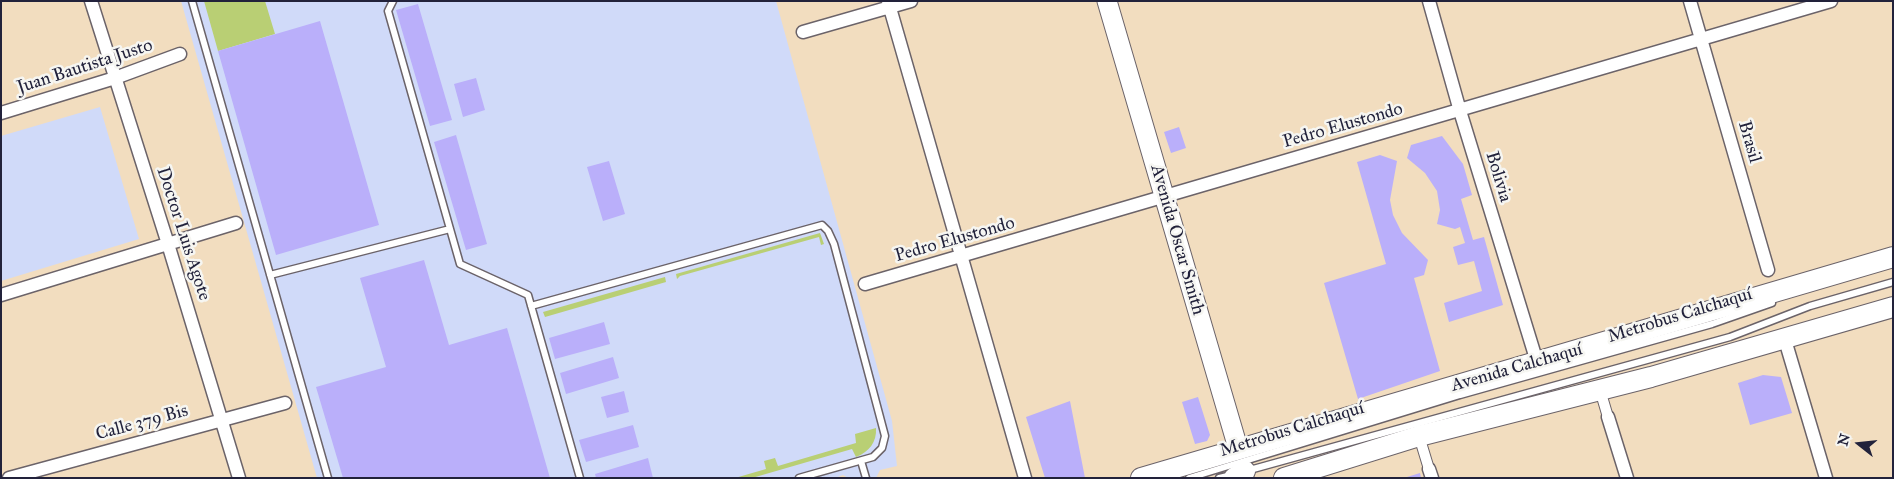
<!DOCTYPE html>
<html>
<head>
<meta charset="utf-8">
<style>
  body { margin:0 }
  #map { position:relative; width:1894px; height:479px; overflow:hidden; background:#f2ddbf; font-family:"IM FELL Great Primer",serif }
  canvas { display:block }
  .frame { position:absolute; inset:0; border:2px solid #22223b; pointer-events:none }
  .north { position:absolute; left:1834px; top:419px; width:50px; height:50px; -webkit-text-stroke:4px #f6f6f2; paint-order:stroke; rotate:286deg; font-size:14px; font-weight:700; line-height:20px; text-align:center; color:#22223b }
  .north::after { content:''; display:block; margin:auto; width:18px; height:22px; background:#22223b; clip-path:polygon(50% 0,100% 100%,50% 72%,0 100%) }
</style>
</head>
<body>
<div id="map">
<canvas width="1894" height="479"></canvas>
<div class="frame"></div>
<div class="north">N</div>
</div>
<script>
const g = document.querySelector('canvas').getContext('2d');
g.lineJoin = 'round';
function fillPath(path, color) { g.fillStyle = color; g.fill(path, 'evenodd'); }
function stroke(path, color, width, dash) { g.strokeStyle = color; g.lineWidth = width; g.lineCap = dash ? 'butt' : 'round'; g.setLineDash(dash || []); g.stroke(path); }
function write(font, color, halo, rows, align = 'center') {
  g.font = font + ' "IM FELL Great Primer",serif'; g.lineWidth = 5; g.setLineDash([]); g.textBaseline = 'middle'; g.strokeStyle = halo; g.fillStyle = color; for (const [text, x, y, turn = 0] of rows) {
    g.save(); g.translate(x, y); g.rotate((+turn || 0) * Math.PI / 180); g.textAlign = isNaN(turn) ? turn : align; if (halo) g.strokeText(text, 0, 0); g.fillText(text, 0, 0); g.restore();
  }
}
const built = new Path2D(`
  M181 1H776L892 421 897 466 880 470 876 478H848L843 475 835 478H317Z
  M100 107 139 239 1 281V136Z`);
const green = new Path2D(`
  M204 1H265L275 34 218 51Z
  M820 233 824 244 821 245 819 237 680 276 677 279 676 274Z
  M665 277 666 282 545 317 543 312Z
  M876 428C877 442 869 452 856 457L852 449 752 478H735L766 469 764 461 775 458 778 466 856 443 855 434Z`);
const building = new Path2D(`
  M418 4 452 120 430 126 396 10Z
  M320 21 379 225 276 255 218 51Z
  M476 78 485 110 463 117 454 84Z
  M1179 127 1186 148 1171 153 1164 132Z
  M456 135 487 244 466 250 434 142Z
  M1442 136 1463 164 1472 195 1461 199 1473 240 1484 237 1503 305 1449 322 1444 303 1482 291 1474 261 1458 265 1453 247 1465 243 1460 227 1455 229 1437 224 1440 210 1437 191 1425 173 1407 158 1411 145Z
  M1380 155 1397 161 1390 200 1393 215 1402 233 1428 260 1424 275 1414 278 1440 371 1358 399 1324 283 1386 264 1357 162Z
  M609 161 625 214 603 221 587 167Z
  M424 260 449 345 507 328 550 478H343L316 387 386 367 360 278Z
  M604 322 610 344 555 359 549 338Z
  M613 357 619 378 566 394 560 373Z
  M1763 375 1781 377 1792 413 1750 425 1738 383Z
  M624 391 629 412 607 418 601 397Z
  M1198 397 1210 435 1207 441 1195 444 1182 402Z
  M1070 401 1085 478H1045L1026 417Z
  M633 425 639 447 586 462 579 440Z
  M648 458 653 478H596L595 474Z
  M1420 473 1421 478H1407V477Z`);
const service = new Path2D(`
  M192 1 328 478
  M393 1 388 11 460 264 528 295 580 478
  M270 275 450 229
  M531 306 822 225 828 231 834 244 885 436 882 448 873 457 799 478
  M861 461 866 478
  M1246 471 1730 337 1810 306 1893 282
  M1189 478 1460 395 1712 324 1772 303
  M1219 478 1232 475`);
const pedestrian = new Path2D(`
  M1600 390 1608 417
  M1419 436 1429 469`);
const minor = new Path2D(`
  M91 1 168 244 239 478
  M888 1 1025 478
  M1429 1 1460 111 1537 362
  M1690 1 1768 270
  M803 32 911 1
  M1 113 115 78 180 54
  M865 284 1831 1
  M1 295 236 223
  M1785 340 1826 478
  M1608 417 1627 478
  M1429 469 1432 478
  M9 478 285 403`);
const secondary = new Path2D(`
  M1107 1 1238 448`);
const primary = new Path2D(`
  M1141 478 1893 257
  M1234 478 1245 471
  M1284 478 1419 436 1651 377 1893 307`);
const streetNames = [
  ["Juan Bautista Justo",85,67,-18],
  ["Pedro Elustondo",1343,126,-16],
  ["Brasil",1749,142,74],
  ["Bolivia",1498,177,73],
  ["Doctor Luis Agote",183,234,72],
  ["Pedro Elustondo",955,240,-16],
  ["Avenida Oscar Smith",1177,240,74],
  ["Metrobus Calchaquí",1680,316,-17],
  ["Avenida Calchaquí",1517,368,-16],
  ["Calle 379 Bis",142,423,-15],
  ["Metrobus Calchaquí",1292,430,-17]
];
fillPath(built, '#d0daf9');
fillPath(green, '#b9cf74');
fillPath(building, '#baaffa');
stroke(service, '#6b6369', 9);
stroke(pedestrian, '#6b6369', 12);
stroke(minor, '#6b6369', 15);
stroke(secondary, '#6b6369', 21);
stroke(primary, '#6b6369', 22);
stroke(service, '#fff', 6);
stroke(pedestrian, '#fff', 10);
stroke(minor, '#fff', 12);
stroke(secondary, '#fff', 19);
stroke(primary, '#fff', 20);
write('18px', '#22223b', '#f6f6f2', streetNames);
</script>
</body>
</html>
